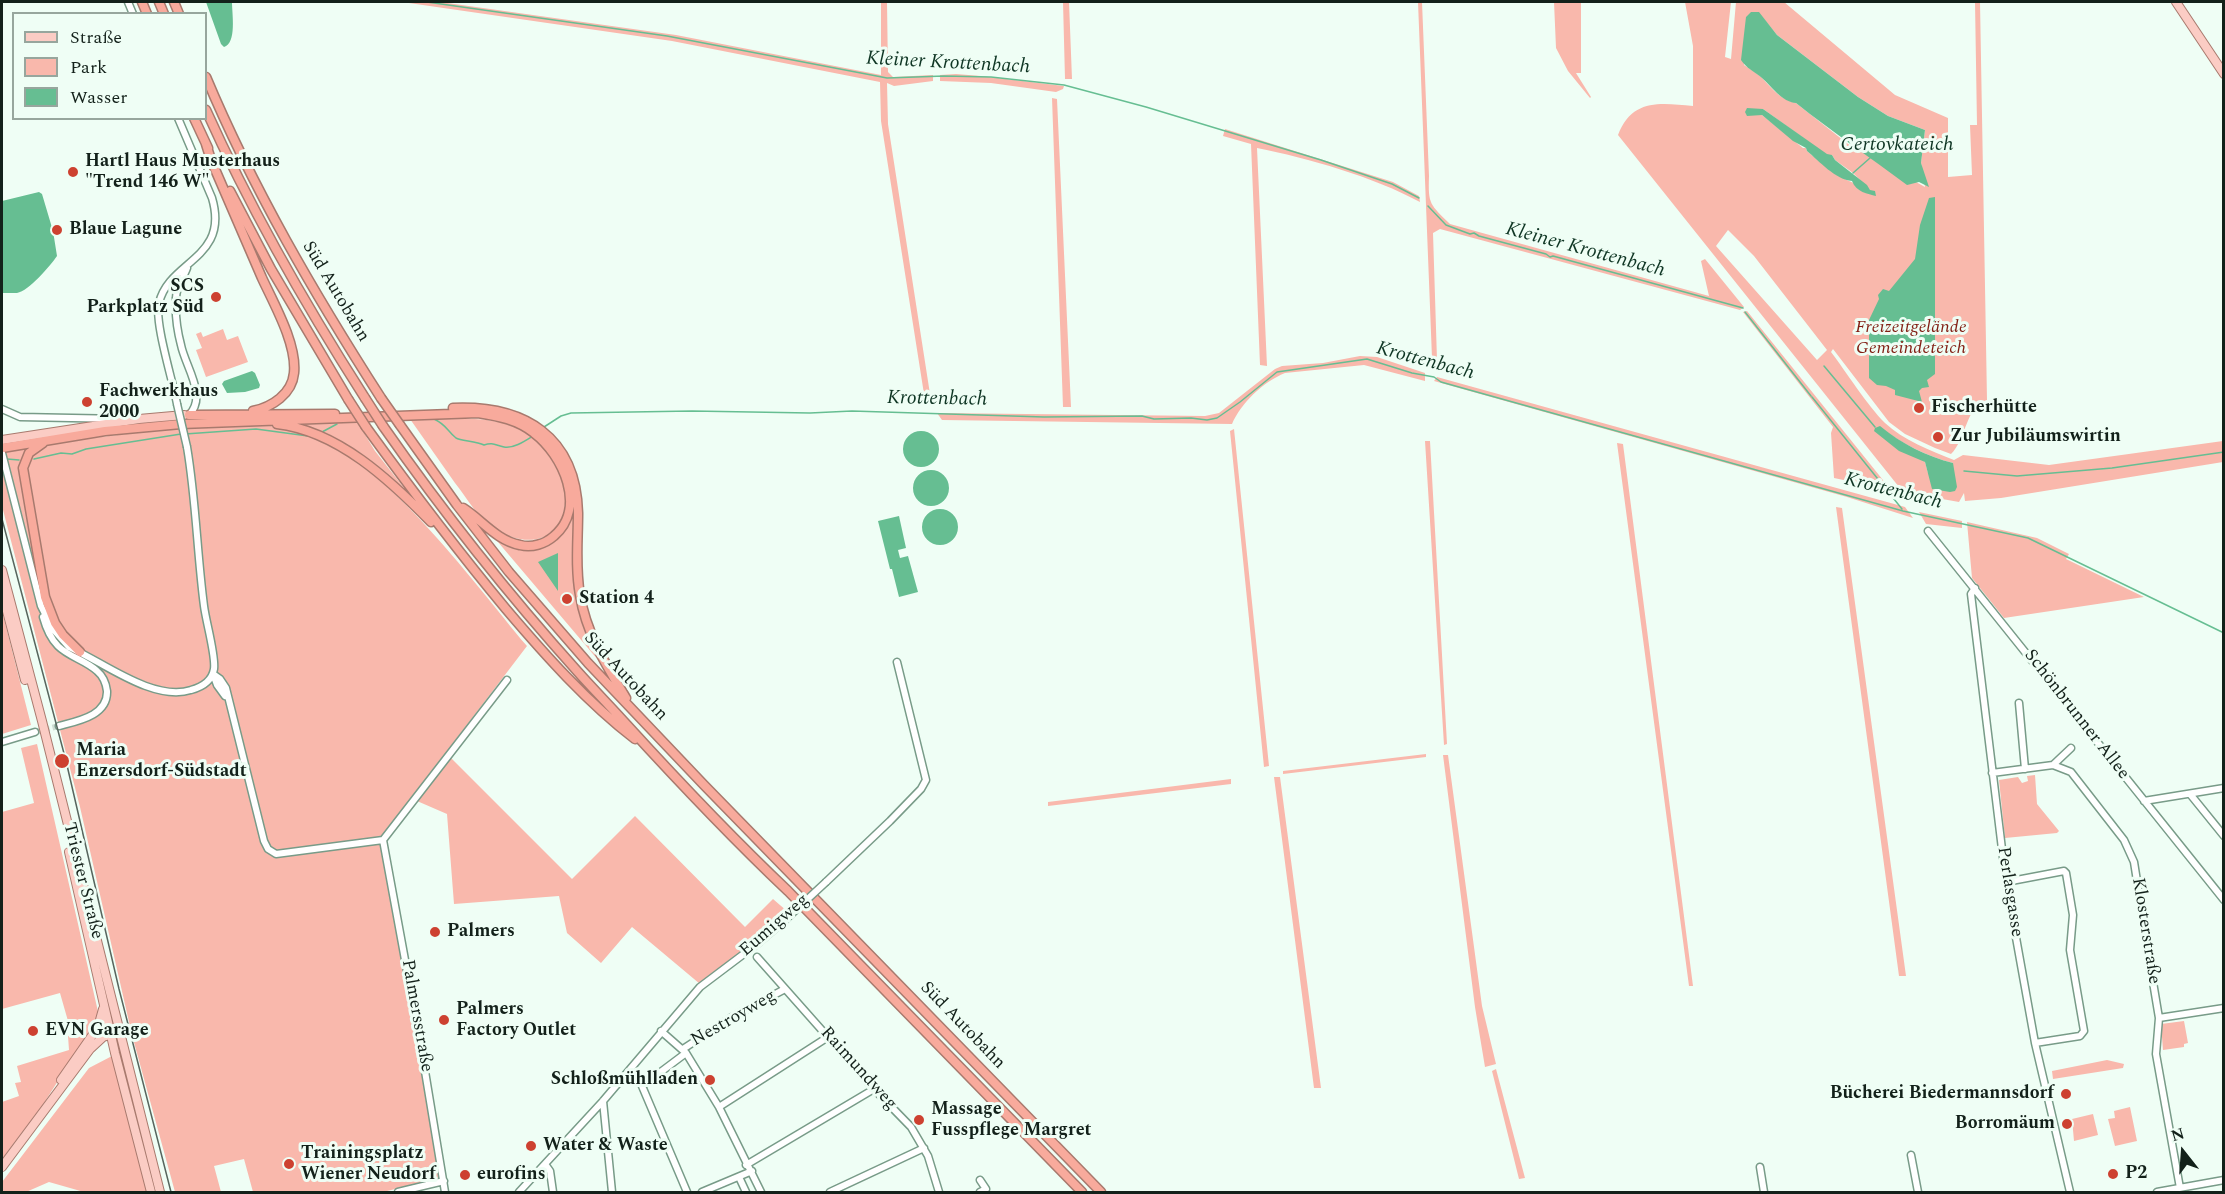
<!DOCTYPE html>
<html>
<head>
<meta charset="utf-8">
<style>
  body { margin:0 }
  #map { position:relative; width:2225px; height:1194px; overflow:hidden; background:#effef5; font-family:Spectral,serif }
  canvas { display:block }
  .frame { position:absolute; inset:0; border:3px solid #13211a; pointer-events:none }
  .legend { position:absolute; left:12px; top:12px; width:195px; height:108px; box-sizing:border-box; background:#effef5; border:2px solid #97a69d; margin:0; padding:8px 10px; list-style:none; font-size:18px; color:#13211a }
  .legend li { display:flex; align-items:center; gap:12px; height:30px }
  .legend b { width:30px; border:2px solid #97a69d }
  .north { position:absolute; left:2153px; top:1122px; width:60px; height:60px; -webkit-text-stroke:4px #effef5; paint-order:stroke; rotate:343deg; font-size:16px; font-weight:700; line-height:24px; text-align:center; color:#13211a }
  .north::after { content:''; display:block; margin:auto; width:21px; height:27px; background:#13211a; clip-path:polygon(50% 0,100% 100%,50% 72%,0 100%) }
</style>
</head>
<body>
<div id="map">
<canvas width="2225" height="1194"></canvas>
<div class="frame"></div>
<ul class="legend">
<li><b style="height:8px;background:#fbccc4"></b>Straße</li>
<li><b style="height:16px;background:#f9b8ac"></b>Park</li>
<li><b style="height:16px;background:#66be92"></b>Wasser</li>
</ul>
<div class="north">N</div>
</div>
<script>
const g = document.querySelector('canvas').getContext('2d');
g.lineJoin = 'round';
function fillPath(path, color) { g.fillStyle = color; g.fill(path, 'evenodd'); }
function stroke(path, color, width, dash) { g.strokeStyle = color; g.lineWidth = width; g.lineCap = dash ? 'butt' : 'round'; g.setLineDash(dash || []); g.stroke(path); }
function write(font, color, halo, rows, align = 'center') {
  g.font = font + ' Spectral,serif'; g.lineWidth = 6; g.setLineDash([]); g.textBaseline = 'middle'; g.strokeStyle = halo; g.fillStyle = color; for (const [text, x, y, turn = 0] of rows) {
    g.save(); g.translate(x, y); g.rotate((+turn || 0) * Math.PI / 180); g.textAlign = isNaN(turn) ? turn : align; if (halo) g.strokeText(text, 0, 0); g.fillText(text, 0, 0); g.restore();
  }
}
const green = new Path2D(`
  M402 2H440L676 35 881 75V2H887L888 72 893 77 933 75V81L894 86 887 83 888 124 930 394H924L881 121 880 82 672 41Z
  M1063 2H1069L1072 79H1065Z
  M1418 2H1422L1429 176C1428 205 1430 204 1450 224L1709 296 1701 261 1705 259 1744 307 1740 310 1440 229 1433 233 1437 360 1432 358Z
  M1554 2H1581V73H1576L1591 97 1590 98 1568 71 1556 48Z
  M1685 2H1731L1725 57 1731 59 1736 2H1784L1895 95 1948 118V177L1972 175 1970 125H1977L1975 2H1980L1987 400C1966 405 1966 440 1951 454L1935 448 1905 434 1889 422 1833 349 1831 352C1847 373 1867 405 1885 423 1903 440 1931 451 1954 460L1963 455 2049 465 2223 441V462L2001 498 1965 501 1964 493 1959 502 1903 492 1618 135C1632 98 1661 103 1693 106V46ZM1758 12 1777 35 1858 97 1888 116 1925 130 1921 163 1925 187 1848 144 1796 103C1783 101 1772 89 1764 80 1759 74 1750 69 1744 65ZM1763 109 1827 155H1832L1835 160 1853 173 1870 190C1862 186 1850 182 1843 178 1830 170 1818 161 1807 151L1806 148H1803L1762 115ZM1728 230 1754 256 1827 350 1817 360 1716 246ZM1880 427C1902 444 1926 456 1953 463L1928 473 1925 462Z
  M956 74 981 76 1064 86 1063 89 1056 92 991 83 940 81V75Z
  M1052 98 1057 99 1071 407H1063Z
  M1225 129 1393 182 1419 196 1420 202C1374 177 1308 158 1257 148L1267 366 1260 365 1251 144 1223 136Z
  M1747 311 1891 490 1834 478 1831 433 1833 427 1743 312Z
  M223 329 227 340 238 336 248 362 206 377 196 350 202 348 196 334 201 332 203 337Z
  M1360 356 1377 357 1425 373V381L1364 365 1285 373C1263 382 1241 403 1232 424L942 420 937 413 1205 416 1219 413 1275 369 1282 366 1323 363Z
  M1437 377 1905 507 1913 518 1847 497 1434 381Z
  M458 418C479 419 505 420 525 430 534 435 541 444 547 453 555 465 564 479 565 494 568 541 527 551 494 528 477 517 467 498 455 483 440 462 425 440 410 419Z
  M356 420 375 451 412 498 374 466 292 423Z
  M225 425C248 425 271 424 294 430 379 450 471 580 527 646L380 839 440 1178 383 1192H253L244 1159 214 1166 221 1192H175L132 1035 80 807 2 506V451C76 439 150 430 225 425Z
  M1234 429 1269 766 1264 767 1230 431Z
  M1425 441H1430L1447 744 1444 745Z
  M1617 443 1623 444 1693 986H1689Z
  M574 497V573L604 667 492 535C518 554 531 545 559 536Z
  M1836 507 1842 508 1906 976H1899Z
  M1919 512 1962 521V528L1926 524Z
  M1967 522 2037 538 2069 554 2066 559 2144 597 2004 618 1972 578Z
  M2 611 31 725 2 734Z
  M37 744 99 1016 44 1103 2 1159V1102L19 1096 15 1083 21 1082 17 1066 69 1050 68 1036 72 1035 60 993 2 1009V812L34 803 21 748Z
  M1426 754V757L1283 774V771Z
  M1443 755H1448L1482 1006 1496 1064 1485 1067 1475 1007Z
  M451 758 572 879 635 816 745 927 773 899 788 912 739 957 700 984 632 927 601 963 567 933 559 896 454 904 447 814 417 801Z
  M2035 775 2037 804 2059 831 2057 833 2005 838 1999 780 2018 777 2022 783 2028 781 2027 776Z
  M1274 777H1280L1321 1088H1314Z
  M1231 779V784L1048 806V802Z
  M2184 1021 2188 1043 2184 1044V1047L2163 1050 2161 1024Z
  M112 1056 147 1192H84L49 1182 26 1192H2V1182L89 1068Z
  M2107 1060 2124 1064 2123 1068 2053 1079 2052 1071Z
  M1496 1069 1525 1178 1519 1179 1492 1071Z
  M2130 1107 2137 1141 2115 1146 2108 1119 2115 1118 2114 1111Z
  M2093 1114 2098 1135 2074 1141 2072 1119Z`);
const water = new Path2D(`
  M206 2H232C232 14 237 43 224 47L221 44Z
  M1751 12H1759L1777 35 1858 97 1888 116 1925 130 1921 163 1929 187 1919 182 1907 185C1870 157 1832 132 1796 103 1782 102 1772 87 1762 78 1755 72 1746 68 1741 60L1746 17Z
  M1747 108 1763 109 1827 154 1832 155 1835 160 1867 185 1870 190 1875 191 1876 196C1868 194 1856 192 1852 181 1836 180 1819 161 1807 151L1806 148 1793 141 1762 115 1747 116 1745 112Z
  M39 192 42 194 53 231 57 256C50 266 29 291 17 293 12 293 6 293 2 293V201Z
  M1935 197V374L1927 380 1929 387 1922 388 1919 391 1922 402 1895 395V390L1886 386 1877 385 1869 378V320L1879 299 1878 295 1883 289 1889 291 1915 259 1920 225 1929 198Z
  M252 371 255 373 260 385 259 388 245 392 227 393 222 384 224 381Z
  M1880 426C1902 444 1926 456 1953 463L1957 487 1955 491 1950 492 1932 489 1925 462 1899 451 1874 431 1875 428Z
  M903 449a18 18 0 1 1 36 0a18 18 0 1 1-36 0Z
  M913 488a18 18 0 1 1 36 0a18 18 0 1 1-36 0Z
  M922 527a18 18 0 1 1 36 0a18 18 0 1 1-36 0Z
  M899 516 906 548 898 550 900 558 908 556 918 592 899 597 892 569H890L878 521Z
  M558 553V591L538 562Z`);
const stream = new Path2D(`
  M427 2 667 36 887 78 944 76 991 77 1064 85 1146 107 1321 160 1392 184 1419 198
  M1853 173 1870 158
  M1428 206 1446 225 1470 234 1474 233 1479 236 1546 254 1550 257 1553 256 1743 308
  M1745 312 1811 396
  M1824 366 1875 427
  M1812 397 1902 509
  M434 419C447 425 447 431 456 438 461 441 476 441 484 445 493 442 495 445 504 447 513 449 525 441 533 436
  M544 427 561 416 571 413 692 411 810 413 852 411 1044 417 1142 416 1154 419 1191 418 1207 420 1217 418 1240 402 1277 372 1367 359 1412 373 1434 377 1441 382 1903 511 2028 538 2224 633
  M322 432 337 424
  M185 434 256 429 308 436
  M7 459 19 460
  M34 459 61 453 72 454 86 449 181 434
  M1964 471 2017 476 2112 468 2224 452`);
const minorTunnel = new Path2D(`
  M35 732 59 726`);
const minor = new Path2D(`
  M128 2 133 14
  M187 268C183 279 176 286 176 298 175 313 177 330 181 345 185 366 208 396 189 415
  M177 404C173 381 154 322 159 303 169 260 230 259 212 198L178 118
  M2 409 20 417 124 419
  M2 453 41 606 52 628 69 647C103 662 153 702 191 690 202 687 212 681 214 669 216 656 206 622 204 606 197 553 196 500 187 447
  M1928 531 2224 900
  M1975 588 1971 594 2006 882 2035 1043 2070 1192
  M43 617C46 628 50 638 58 646 69 657 85 660 97 671 103 676 106 683 107 691 108 716 77 721 59 726
  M213 674 220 679 226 688 264 841 268 849 276 854 383 840 507 680
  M213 674 217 685 225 696
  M2019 703 2025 769
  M2 742 35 732
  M2053 765 2071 748
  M1992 773 2053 765 2071 772 2124 840 2134 862 2152 976 2159 1018 2156 1054 2180 1188
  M2190 794 2224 836
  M2144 801 2224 788
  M383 840 421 1047 445 1192
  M826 882 890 821 921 789 926 780 897 662
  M2006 882 2064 871 2066 873 2073 915 2070 950 2084 1031 2080 1036 2035 1043
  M757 957 874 1089 911 1127 928 1156 939 1192
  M2159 1018 2224 1008
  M661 1031 686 1053 719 1107 761 1192
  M683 1049 732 1017 785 989
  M686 1053 642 1086 687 1192
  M603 1101 612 1192
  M719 1107 828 1037
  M1911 1155 1918 1192
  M545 1164 550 1171 553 1192
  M746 1165 874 1089
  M1760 1167 1764 1192
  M739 1177 746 1192
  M398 1192 444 1181
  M519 1192 603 1101 700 987 757 944 785 920
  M702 1192 752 1171
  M830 1192 924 1148
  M980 1192 986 1189 980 1180
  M2157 1192 2224 1180`);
const major = new Path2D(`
  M2176 2 2224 74
  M2 440 139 419 184 415
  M2 570 42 721 160 1192
  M2 592 25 680
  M69 852 115 1053 151 1192
  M61 1080 98 1027 103 1009
  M2 1167 90 1049 103 1037 115 1033`);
const highway = new Path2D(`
  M142 2 147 14
  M159 2 164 14
  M174 2 179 14
  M206 77C253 189 315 295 381 398
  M206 110C251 210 306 306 365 398
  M194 118 208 148
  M206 144 211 160C228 199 245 238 262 278 274 304 297 344 294 373 292 394 272 407 253 411
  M230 191 271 269 348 399
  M453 408C524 405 576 436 578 513 578 540 575 567 580 595 586 633 606 665 626 698
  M189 415 335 414
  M277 424C338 431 390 480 431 522
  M400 425 457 505 509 572 588 663 704 785 1101 1192
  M383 426C443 512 508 594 578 672 594 690 611 707 627 725 679 782 732 838 788 891L1082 1192
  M366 427C411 489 457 550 506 609 545 655 587 702 635 739
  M43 443 29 453 23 468 45 597 55 623 63 635 80 652
  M2 448 105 431 181 424 478 413C498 416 518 420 534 433 563 455 587 508 554 536 545 544 532 548 520 545 496 540 482 520 463 508`);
const tram = new Path2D(`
  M2 519 66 761 119 989 171 1192`);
const minorBridge = new Path2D(`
  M177 404 187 447
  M785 920 826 882`);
const highwayBridge = new Path2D(`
  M365 398 383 426
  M381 398 400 425
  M348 399 366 427`);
const markers = [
  [73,172,6,"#cd4130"],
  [57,230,6,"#cd4130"],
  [216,297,6,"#cd4130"],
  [87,402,6,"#cd4130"],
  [1919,408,6,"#cd4130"],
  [1938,437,6,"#cd4130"],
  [567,599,6,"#cd4130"],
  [62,761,8,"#cd4130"],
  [435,932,6,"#cd4130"],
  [444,1020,6,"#cd4130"],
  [33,1031,6,"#cd4130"],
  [710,1080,6,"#cd4130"],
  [2066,1094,6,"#cd4130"],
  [919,1120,6,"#cd4130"],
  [2067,1124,6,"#cd4130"],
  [531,1146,6,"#cd4130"],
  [289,1164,6,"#cd4130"],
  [2113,1174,6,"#cd4130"],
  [465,1175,6,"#cd4130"]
];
const poiNames = [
  ["Hartl Haus Musterhaus",85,162],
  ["\"Trend 146 W\"",85,183],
  ["Blaue Lagune",69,230],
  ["SCS",204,287,"right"],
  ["Parkplatz Süd",204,308,"right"],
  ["Fachwerkhaus",99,392],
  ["2000",99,413],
  ["Fischerhütte",1931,408],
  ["Zur Jubiläumswirtin",1950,437],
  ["Station 4",579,599],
  ["Maria",76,751],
  ["Enzersdorf-Südstadt",76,772],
  ["Palmers",447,932],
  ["Palmers",456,1010],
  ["Factory Outlet",456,1031],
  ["EVN Garage",45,1031],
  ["Schloßmühlladen",698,1080,"right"],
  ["Bücherei Biedermannsdorf",2054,1094,"right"],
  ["Massage",931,1110],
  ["Fusspflege Margret",931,1131],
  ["Borromäum",2055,1124,"right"],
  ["Water & Waste",543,1146],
  ["Trainingsplatz",301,1154],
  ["Wiener Neudorf",301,1175],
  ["P2",2125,1174],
  ["eurofins",477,1175]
];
const streetNames = [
  ["Süd Autobahn",335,292,59],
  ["Süd Autobahn",625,677,47],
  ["Schönbrunner Allee",2076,715,52],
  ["Triester Straße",82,881,76],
  ["Perlasgasse",2009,892,81],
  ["Eumigweg",775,926,-41],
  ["Klosterstraße",2145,931,81],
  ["Palmersstraße",416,1016,80],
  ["Nestroyweg",734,1019,-30],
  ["Süd Autobahn",962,1026,46],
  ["Raimundweg",858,1069,48]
];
const parkNames = [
  ["Freizeitgelände",1911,328],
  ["Gemeindeteich",1911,349]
];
const waterNames = [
  ["Kleiner Krottenbach",948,64,3],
  ["Certovkateich",1897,146],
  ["Kleiner Krottenbach",1585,251,15],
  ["Krottenbach",1425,362,15],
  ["Krottenbach",937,400,1],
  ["Krottenbach",1893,492,14]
];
fillPath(green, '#f9b8ac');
fillPath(water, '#66be92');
stroke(stream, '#66be92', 1.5);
stroke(minorTunnel, '#ceddd4', 6, [6, 3]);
stroke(minor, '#789b88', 9);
stroke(major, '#a87a6e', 10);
stroke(highway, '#a87a6e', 11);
stroke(minor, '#fff', 6);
stroke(major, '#fbccc4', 8);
stroke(highway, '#f8aa9c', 8);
stroke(tram, '#57665e', 1.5);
stroke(minorBridge, '#789b88', 9, []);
stroke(highwayBridge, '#a87a6e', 11, []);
stroke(minorBridge, '#fff', 6);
stroke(highwayBridge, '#f8aa9c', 8);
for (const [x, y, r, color] of markers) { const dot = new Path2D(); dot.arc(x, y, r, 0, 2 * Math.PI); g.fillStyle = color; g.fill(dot); stroke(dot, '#effef5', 2); }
write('bold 18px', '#13211a', '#effef5', poiNames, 'left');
write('18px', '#13211a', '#effef5', streetNames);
write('italic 18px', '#811d12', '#effef5', parkNames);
write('italic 20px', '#0f3624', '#effef5', waterNames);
</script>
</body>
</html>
